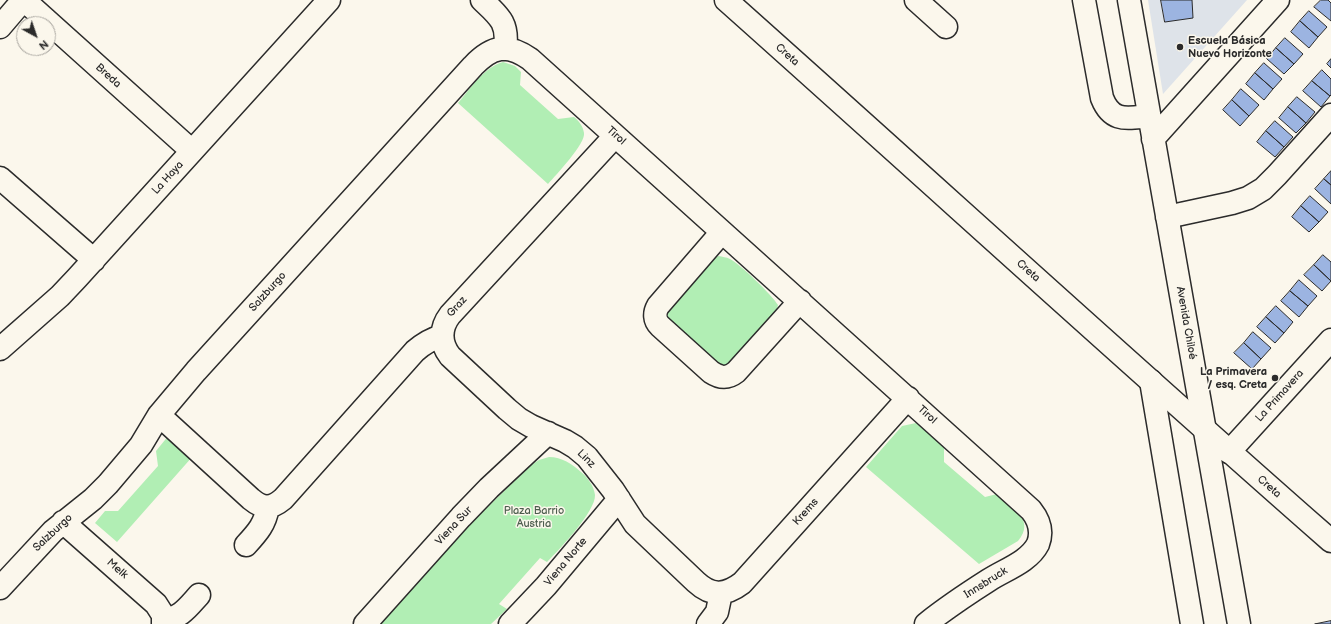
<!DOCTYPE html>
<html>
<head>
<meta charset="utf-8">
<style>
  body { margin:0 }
  #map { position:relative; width:1331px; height:624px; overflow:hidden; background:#fbf7ec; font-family:"Balsamiq Sans",sans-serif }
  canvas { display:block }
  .north { position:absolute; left:16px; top:16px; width:40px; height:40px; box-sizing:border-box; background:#fbf7ec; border:1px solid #a8a59f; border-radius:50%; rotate:140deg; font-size:11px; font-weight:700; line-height:16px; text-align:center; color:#2b2b2b }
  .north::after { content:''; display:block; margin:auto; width:14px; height:18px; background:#2b2b2b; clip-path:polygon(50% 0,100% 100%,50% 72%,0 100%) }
</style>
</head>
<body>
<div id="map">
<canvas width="1331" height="624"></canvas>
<div class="north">N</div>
</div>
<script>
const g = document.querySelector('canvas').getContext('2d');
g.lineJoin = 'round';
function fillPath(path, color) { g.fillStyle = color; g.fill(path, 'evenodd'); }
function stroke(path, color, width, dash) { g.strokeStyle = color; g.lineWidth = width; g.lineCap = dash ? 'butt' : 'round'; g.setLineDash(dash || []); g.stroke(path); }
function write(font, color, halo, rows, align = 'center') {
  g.font = font + ' "Balsamiq Sans",sans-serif'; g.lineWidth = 3; g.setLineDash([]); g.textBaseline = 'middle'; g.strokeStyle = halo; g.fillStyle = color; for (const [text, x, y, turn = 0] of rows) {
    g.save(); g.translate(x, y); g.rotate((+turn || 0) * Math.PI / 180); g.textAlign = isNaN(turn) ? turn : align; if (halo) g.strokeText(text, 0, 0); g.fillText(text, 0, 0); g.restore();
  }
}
const built = new Path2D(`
  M1148 0H1247L1163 94Z`);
const green = new Path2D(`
  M503 62 515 66 521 72 520 85 558 119 574 117C579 121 583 126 584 133 586 143 556 175 548 184L458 103C471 88 483 68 503 62Z
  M718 256C723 257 726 257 730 259 740 264 772 295 778 305L776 313 730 364 721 367 668 319 667 314 668 309 715 258Z
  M916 423 944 446V462L985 497 997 494C1012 507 1036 520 1018 541L979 564 866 467 902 426Z
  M169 435 193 456 117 542 95 523 105 511H118L158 466 156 451Z
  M549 457C562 457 572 464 581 472 588 478 594 486 595 495 596 511 559 550 547 562L540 558 499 604 507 609 491 624H377L467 527 531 465 539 460Z`);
const building = new Path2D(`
  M1161 0H1192L1193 18 1165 22Z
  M1321 0H1328L1331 3V21L1314 7Z
  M1309 11 1327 27 1318 37 1300 21Z
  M1300 21 1318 37 1309 48 1291 32Z
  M1285 38 1303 54 1294 64 1276 48Z
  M1276 48 1294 64 1284 74 1267 59Z
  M1331 59V68L1327 64Z
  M1264 63 1282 79 1273 89 1255 73Z
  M1322 70 1331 79V95L1330 96 1312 81Z
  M1255 73 1273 89 1264 100 1246 84Z
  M1312 81 1330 96 1321 107 1303 91Z
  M1241 89 1259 105 1249 116 1232 100Z
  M1297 97 1315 112 1306 123 1288 107Z
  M1232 100 1249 116 1240 126 1223 110Z
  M1288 107 1306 123 1296 133 1279 118Z
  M1275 121 1293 137 1284 147 1266 131Z
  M1266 131 1284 147 1275 157 1257 142Z
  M1331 171V185L1324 179Z
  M1324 179 1331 185V204L1315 189Z
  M1310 196 1328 212 1319 222 1301 206Z
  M1301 206 1319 222 1309 232 1292 217Z
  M1323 255 1331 262V281L1314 265Z
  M1314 265 1331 281 1322 291 1304 275Z
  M1299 280 1317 296 1308 306 1290 291Z
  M1290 291 1308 306 1299 317 1281 301Z
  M1276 306 1293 322 1284 333 1266 317Z
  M1266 317 1284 333 1275 343 1257 327Z
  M1253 332 1271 348 1261 359 1244 343Z
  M1244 343 1261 359 1252 369 1234 353Z
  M1331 621V624H1315Z`);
const minor = new Path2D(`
  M24 0 192 151
  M482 0C499 16 509 23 505 49
  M916 0 946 27
  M1084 0 1102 98C1112 123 1127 118 1149 116
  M1129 0 1239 624
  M0 27 23 0
  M615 136 450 315C440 328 440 343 450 356L507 409 519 419 531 426 565 441 575 447 587 457 613 490 635 524 696 582C711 596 725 596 742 583L908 398
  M1153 139 1278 0
  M0 178 94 260
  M1167 217 1232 203 1248 198 1263 189 1277 175 1331 115
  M722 232 658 306C654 313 654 320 660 326L711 372C720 378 727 379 736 372L800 301
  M0 349 60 296 77 278 329 0
  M1151 381 1192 624
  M159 415 251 499C263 509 271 509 283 499L415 351C423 344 431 339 442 336
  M1229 452 1331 340
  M63 522 156 604 163 615V624
  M246 545C258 532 265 524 268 507
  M0 588 53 531 93 499 108 484 141 445 159 415 196 371 473 66C492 46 507 43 530 59L1031 510C1039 520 1043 531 1038 544 1029 562 1004 570 989 580 967 594 946 608 926 624
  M163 620C181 618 188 607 199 595
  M365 624 461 517 489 488 548 433
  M510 624 546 586 619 499
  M708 624 717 612 721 593`);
const tertiary = new Path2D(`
  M726 0C928 180 1128 363 1331 541`);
const markers = [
  [1180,47,4,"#2b2b2b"],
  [1275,378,4,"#2b2b2b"]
];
const poiNames = [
  ["Escuela Básica",1188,41],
  ["Nuevo Horizonte",1188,54],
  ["La Primavera",1267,372,"right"],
  ["/ esq. Creta",1267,385,"right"]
];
const streetNames = [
  ["Creta",787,55,42],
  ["Breda",108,76,42],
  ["Tirol",616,136,42],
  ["La Haya",168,178,-48],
  ["Creta",1028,271,42],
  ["Salzburgo",268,292,-48],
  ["Graz",457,307,-48],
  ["Avenida Chiloé",1186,323,80],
  ["La Primavera",1280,396,-48],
  ["Tirol",927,415,42],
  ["Linz",586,459,45],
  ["Creta",1269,487,41],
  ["Krems",806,512,-48],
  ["Viena Sur",454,526,-47],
  ["Salzburgo",53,533,-43],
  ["Viena Norte",566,562,-50],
  ["Melk",117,569,41],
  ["Innsbruck",986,583,-32]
];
const parkNames = [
  ["Plaza Barrio",534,511],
  ["Austria",534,524]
];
fillPath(built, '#dee3e9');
fillPath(green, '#b1eeb4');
fillPath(building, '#9cb4e1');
stroke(building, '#2b2b2b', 1);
stroke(minor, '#2b2b2b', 25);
stroke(tertiary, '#2b2b2b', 25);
stroke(minor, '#fbf7ec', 22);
stroke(tertiary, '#fbf7ec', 22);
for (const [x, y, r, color] of markers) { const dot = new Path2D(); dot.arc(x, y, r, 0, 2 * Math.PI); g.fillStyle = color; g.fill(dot); stroke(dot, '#fbf7ec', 1.5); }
write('bold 11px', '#2b2b2b', '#fbf7ec', poiNames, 'left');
write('11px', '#2b2b2b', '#fbf7ec', streetNames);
write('11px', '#4c5c4d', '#fbf7ec', parkNames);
</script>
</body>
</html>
